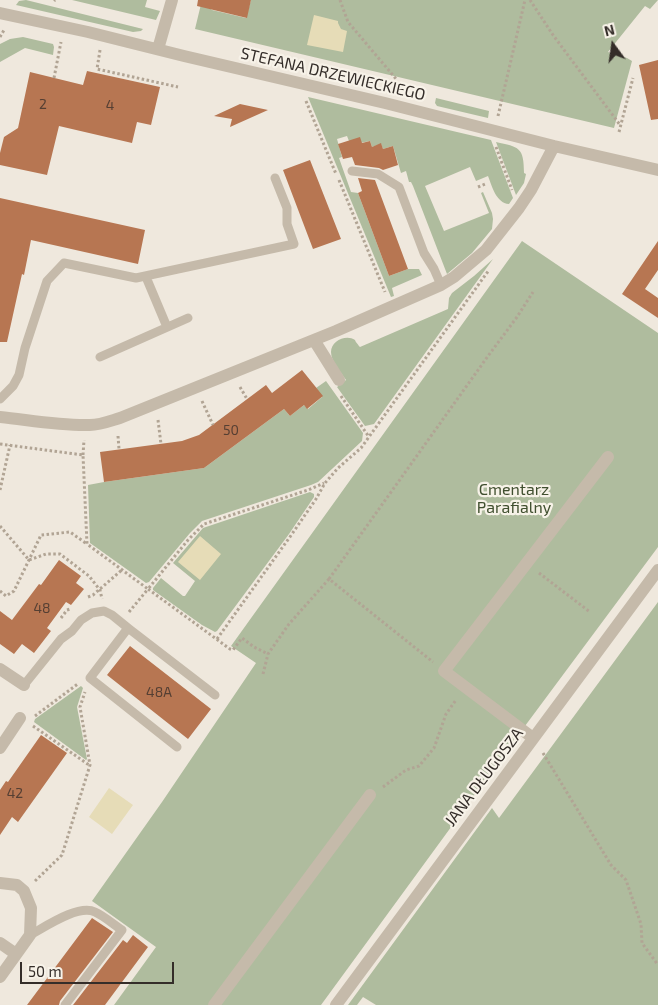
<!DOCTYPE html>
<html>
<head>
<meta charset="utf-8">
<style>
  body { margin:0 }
  #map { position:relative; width:658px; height:1005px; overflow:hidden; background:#efe8dd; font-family:"Exo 2",sans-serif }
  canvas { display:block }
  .north { position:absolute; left:588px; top:20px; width:50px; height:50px; -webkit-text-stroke:4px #f7f2e8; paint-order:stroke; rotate:346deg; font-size:14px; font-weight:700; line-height:20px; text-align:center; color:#342d29 }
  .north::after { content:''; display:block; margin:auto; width:18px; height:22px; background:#342d29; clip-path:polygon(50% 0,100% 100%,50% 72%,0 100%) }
  .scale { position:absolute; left:20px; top:962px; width:154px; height:22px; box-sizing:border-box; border:2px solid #342d29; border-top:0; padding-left:6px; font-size:15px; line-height:18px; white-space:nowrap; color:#342d29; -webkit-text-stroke:4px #f7f2e8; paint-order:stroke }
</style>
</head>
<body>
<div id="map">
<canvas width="658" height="1005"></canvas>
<div class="north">N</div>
<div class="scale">50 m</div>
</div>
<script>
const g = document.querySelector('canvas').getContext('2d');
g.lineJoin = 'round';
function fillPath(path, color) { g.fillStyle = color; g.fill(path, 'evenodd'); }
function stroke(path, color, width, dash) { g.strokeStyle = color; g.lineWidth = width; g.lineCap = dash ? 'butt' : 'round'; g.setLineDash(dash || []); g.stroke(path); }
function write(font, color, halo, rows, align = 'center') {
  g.font = font + ' "Exo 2",sans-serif'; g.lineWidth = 4.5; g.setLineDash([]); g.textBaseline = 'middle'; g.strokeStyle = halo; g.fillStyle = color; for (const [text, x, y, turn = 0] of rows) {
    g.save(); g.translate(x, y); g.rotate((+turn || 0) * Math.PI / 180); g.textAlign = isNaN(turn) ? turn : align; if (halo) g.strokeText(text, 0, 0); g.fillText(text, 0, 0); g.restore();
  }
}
const green = new Path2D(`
  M26 0 143 29 141 31 133 32 16 5 19 1Z
  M72 0H147L145 7 160 11 156 20Z
  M202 0 212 10 246 18 251 0H658L650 9 645 6 608 52 627 58 632 61 614 128 195 29Z
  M23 37 53 44 54 47 53 55 25 48 0 62V44L10 39Z
  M308 97 491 140 513 198 509 204C496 203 492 186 488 176L476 181 470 167 425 186 444 231 489 213 481 193 483 192 492 213 493 219 492 229 472 253 447 274 413 186 411 182H409L406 171 401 173 393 146 383 149 381 144 372 147 370 141 360 143 349 141 347 136 337 139 342 157 339 158 351 192 358 193 389 276 408 269H419L422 275 392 288 394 296 391 297Z
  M436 98 489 111 488 118 437 106 435 103Z
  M496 142C519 147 524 147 524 173L526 174 524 183 516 195Z
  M522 241 658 333V547L522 730 321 1005H114L156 947 92 901 162 802 256 663 231 646Z
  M493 259 374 424 365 426 337 387 346 380C341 372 331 362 331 352 331 341 346 334 355 340 355 341 359 346 360 347L448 309 449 298 452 293 474 276Z
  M326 381 363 433 362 441 318 482 311 485 202 521 190 533 149 582 146 583 90 543 88 485 104 482 204 468 284 409 290 416 304 405 308 409 322 397 316 388Z
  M310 492 314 494V497L289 534 217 631 215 632 202 625 153 590V588L161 578 183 596H185L195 581 173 563 203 528Z
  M658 602V1005H376L363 997 357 1005H348L492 808 499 818Z
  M81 686 83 688 77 707 87 759 86 760 34 722 35 719Z`);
const sand = new Path2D(`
  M314 15 338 21V23L341 29 347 31 343 52 307 45Z
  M200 536 221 554 200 580 178 562Z
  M109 788 133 805 112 834 89 817Z`);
const building = new Path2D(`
  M198 0H251L247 18 197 6Z
  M658 60V119L651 120 639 65Z
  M87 71 160 87 151 125 137 122 132 143 59 126 47 175 0 165V153L4 137 18 128 30 72 83 85Z
  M240 104 268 110 230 127 232 119 214 116Z
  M360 137 362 143 370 141 372 147 381 143 383 149 393 146 398 165 383 170 379 168 355 165 352 157 343 159 338 144Z
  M310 160 341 239 313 249 283 170Z
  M358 178 375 180 408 269 389 276 358 193 362 191Z
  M0 198 145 230 138 264 31 240 24 275 22 274 7 342H0Z
  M658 241V270L645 289 658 298V318L622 294Z
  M302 370 323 396 307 409 304 405 290 416 284 409 204 468 104 482 100 452 182 441 199 435 266 385 272 393Z
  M59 560 81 576 76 583 84 589 71 605 66 602 47 628 51 631 34 653 22 644 14 654 0 644V611L12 620 39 584 41 585Z
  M130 646 211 709 188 739 107 675Z
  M41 735 67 753 18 822 12 817 0 835V790L6 781 8 782Z
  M92 918 113 932 60 1001 59 1005H27Z
  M133 935 148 947 105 1005H73L123 940 127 943Z`);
const path = new Path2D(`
  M340 0 348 22 397 80
  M530 0 553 35 620 125
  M54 1 55 0
  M0 37 4 30
  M100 50 97 69 178 87
  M54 78 61 42
  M306 101 336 174
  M498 116 525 0
  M619 132 633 78
  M496 147 512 190
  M339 180 385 292
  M478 187 485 184
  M240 387 247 399
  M341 396 369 437
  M202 401 213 425
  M158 420 161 444
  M118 436 119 449
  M0 444 83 455 87 544 148 589 188 540 204 524 308 490 324 483
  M83 455 84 440
  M0 490 10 445
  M0 526 29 560 46 554H60L89 576 100 590 102 599
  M539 573 590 612
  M329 579 488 356 517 317 533 292
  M0 591 6 596 14 591 41 535 70 532 87 544
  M88 597 93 595 123 569
  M129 612 148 589 230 649 233 650 242 638 254 647 268 654
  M61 618 67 610 70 609
  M217 639 292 534 316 499 325 483 338 468 361 448 489 270
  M263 674 268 654 289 624 329 579 433 662
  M35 716 79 683
  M33 726 89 765
  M543 753 611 865 626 880 641 924 642 943 658 965
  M383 787 406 770 419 766 434 748 446 714 456 700
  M35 881 62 855 90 765 80 707 85 692`);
const lane = new Path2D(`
  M352 171 378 174 399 187 424 253 434 269 441 285
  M146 277 167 327
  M100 357 188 318
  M0 399 13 386 19 375 25 348 47 281 64 263 136 278 294 244 287 224V208L275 178
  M24 685 61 639 72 631 81 620 92 613 104 611 112 615 128 628
  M177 747 90 678 128 628 215 695
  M30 935C45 927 78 904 95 912 104 916 113 924 122 930L65 1005`);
const street = new Path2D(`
  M0 13 88 32 184 56 385 103 554 146 658 170
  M158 49 172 0
  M314 340 339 380
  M0 417C29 420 60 426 90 425 100 425 110 421 120 418L336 331 441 285 454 277 486 250 519 208 531 190 554 146
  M0 669 24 685
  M533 738 444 671 608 457
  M0 748 20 718
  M0 883 17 885 24 891 31 908 30 935 0 977
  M0 943 16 954
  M214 1005 370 795
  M336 1005 658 570`);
const numberNames = [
  ["2",43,104],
  ["4",110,105],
  ["50",231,430],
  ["48",42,608],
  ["48A",159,692],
  ["42",15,793]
];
const streetNames = [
  ["STEFANA DRZEWIECKIEGO",333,74,13],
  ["JANA DŁUGOSZA",484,777,-53]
];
const parkNames = [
  ["Cmentarz",514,490],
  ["Parafialny",514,508]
];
fillPath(green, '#afbc9e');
fillPath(sand, '#e6dcb7');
fillPath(building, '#b77652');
stroke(path, '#b1a494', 3, [2.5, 2.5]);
stroke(lane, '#c5baaa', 9);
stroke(street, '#c5baaa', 12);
write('14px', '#553f33', null, numberNames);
write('16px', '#342d29', '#f7f2e8', streetNames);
write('16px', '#404f2f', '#f7f2e8', parkNames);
</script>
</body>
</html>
